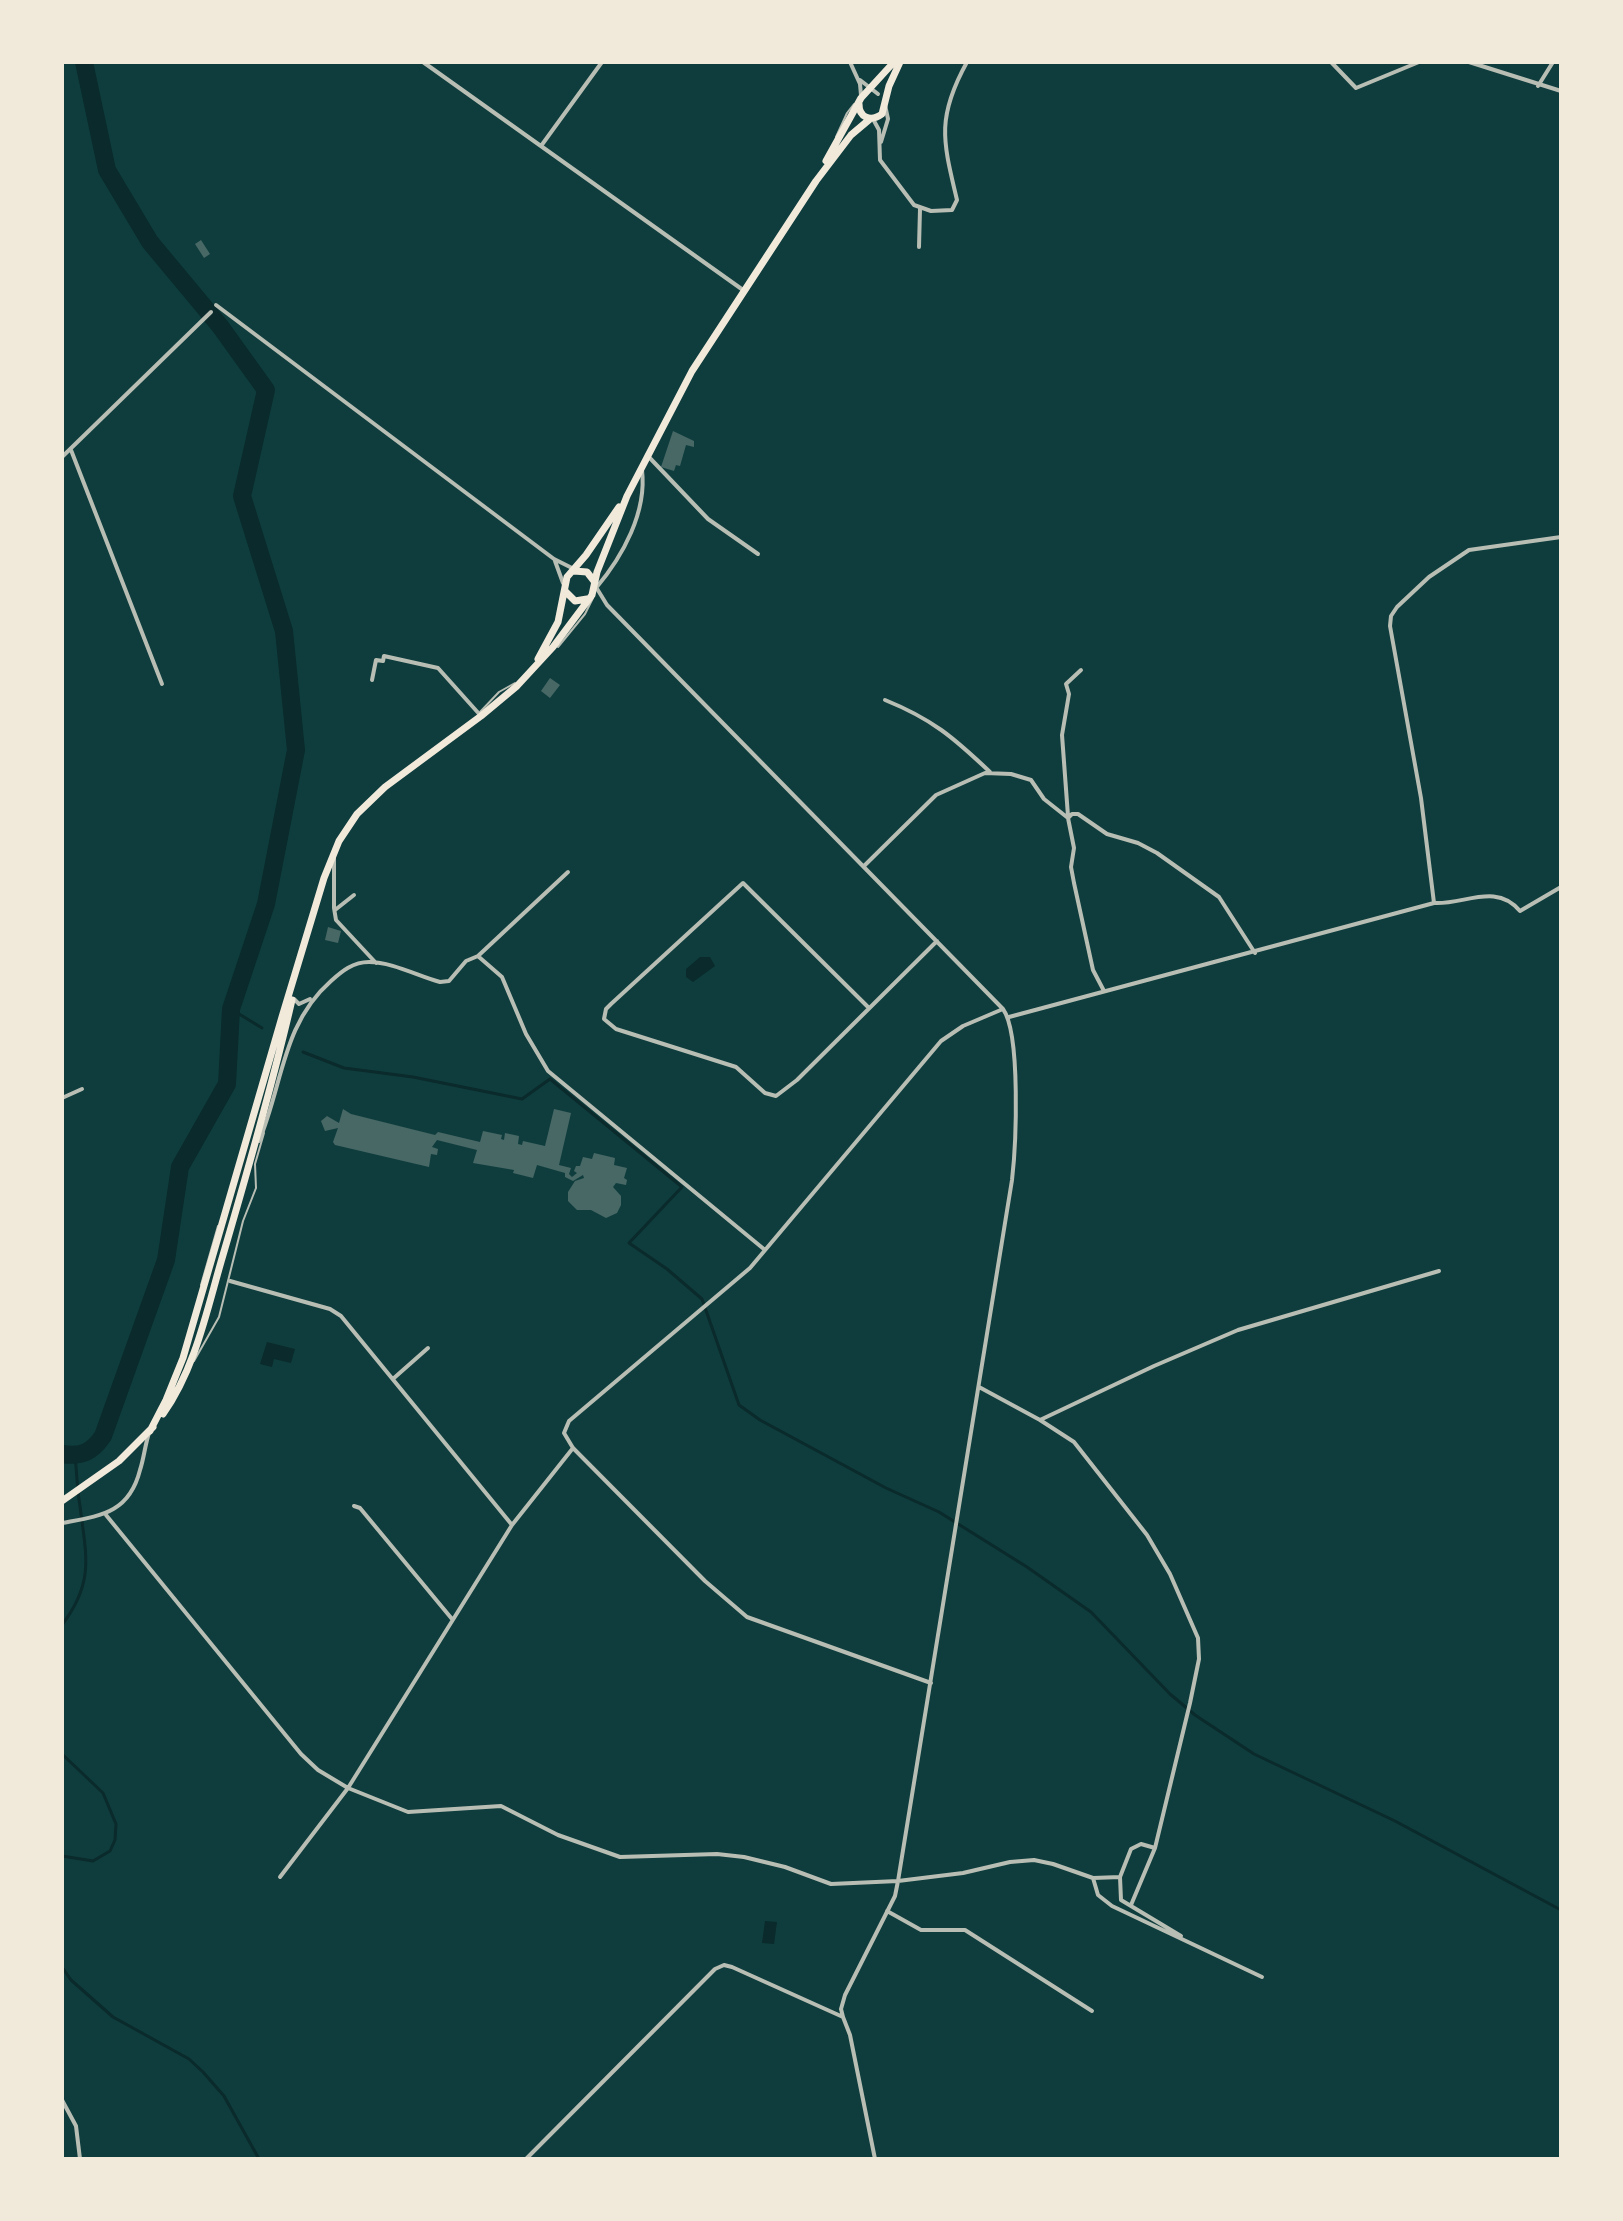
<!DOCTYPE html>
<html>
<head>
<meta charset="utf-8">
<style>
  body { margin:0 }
  #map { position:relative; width:1623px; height:2221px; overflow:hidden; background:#0f3d3e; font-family:Barlow,sans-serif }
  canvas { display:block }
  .frame { position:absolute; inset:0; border:64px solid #f1e9da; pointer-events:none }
</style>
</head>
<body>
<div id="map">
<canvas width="1623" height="2221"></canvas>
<div class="frame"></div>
</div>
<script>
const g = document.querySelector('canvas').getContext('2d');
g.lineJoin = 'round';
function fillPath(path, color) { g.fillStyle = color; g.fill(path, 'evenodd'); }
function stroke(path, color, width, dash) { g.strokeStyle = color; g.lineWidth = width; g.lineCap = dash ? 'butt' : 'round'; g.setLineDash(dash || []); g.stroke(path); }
const water = new Path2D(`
  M700 957H710L715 966 693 982 686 977V969Z
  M267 1342 295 1349 291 1363 274 1359 272 1367 260 1364Z
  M765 1921 777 1922 774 1944 762 1943Z`);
const stream = new Path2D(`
  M231 1009 262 1028
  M303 1052 344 1068 413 1077 522 1099 550 1079 682 1187 629 1243 667 1269 702 1299 739 1405 760 1420 886 1488 939 1512 1027 1567 1091 1612 1170 1694 1195 1715 1254 1754 1395 1821 1561 1910
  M62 1625C95 1581 86 1556 80 1506 77 1490 77 1473 75 1456
  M62 1754 103 1793 116 1824 115 1840 110 1851 93 1861 62 1856
  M62 1967 71 1980 113 2017 189 2059 203 2072 224 2096 259 2159`);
const river = new Path2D(`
  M62 1454C82 1457 92 1452 103 1436L166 1260 180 1167 227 1084 231 1009 266 904 296 750 284 631 242 496 266 390 220 326 150 242 107 170 84 62`);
const building = new Path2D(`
  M201 240 210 254 204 258 195 244Z
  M673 431 694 441V447L686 445 680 466 676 465 674 471 661 467Z
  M550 678 560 685 550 698 541 691Z
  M328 927 341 931 338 943 325 940Z
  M343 1109 351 1114 435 1135 438 1132 480 1142 483 1131 502 1135 501 1139 504 1140 505 1133 519 1136 518 1144 522 1145 523 1141 545 1146 554 1109 571 1113 559 1165 571 1168 569 1174 572 1177 577 1173 574 1171 576 1166H580L583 1157 592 1159 594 1153 615 1158 614 1165 627 1168 624 1178 627 1180 626 1185 616 1183 613 1187 621 1196V1205L617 1213 606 1218 591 1210H577L568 1201V1192L575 1181 584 1178 583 1175 573 1181 565 1177V1173L537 1165 533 1178 513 1173 514 1170 473 1163 477 1150 437 1140 432 1147 438 1149 437 1155 431 1154 429 1167 335 1145 333 1142 338 1128 325 1131 321 1121 327 1116 339 1123Z`);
const service = new Path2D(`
  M836 137 847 113 854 104
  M558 647 585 614 593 598
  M480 712 499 692 515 683
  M201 1285 218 1226
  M194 1361 219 1317 243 1221 256 1188 255 1164 264 1133`);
const minor = new Path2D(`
  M423 62 743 290
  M850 62 860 84 861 95
  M1331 62 1356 88 1419 62
  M1469 62 1561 91
  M860 80 878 94
  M1538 86 1553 62
  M873 119 879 130 880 160 914 205 931 211 952 210 957 200C943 141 936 118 967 62
  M881 142 888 119 885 105
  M541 146 602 62
  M919 247 920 209
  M216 305 554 559 574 569
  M71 450 162 684
  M647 455 708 519 758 554
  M62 457 211 312
  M555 561 563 583
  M596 587 607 605 1003 1009C1021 1034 1016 1146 1012 1180L898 1881 895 1896 845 1995 841 2009 843 2017 850 2035 875 2159
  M596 588C623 556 647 512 642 470
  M372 680 376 660 383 661 384 656 438 668 481 716
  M885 700C932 719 953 737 990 772
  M1068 816 1062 735 1069 694 1066 684 1081 670
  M334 858V908L336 920 376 963
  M864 866 936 795 985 773 1011 774 1031 780 1044 799 1068 818
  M1434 903C1464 905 1496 882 1520 911L1561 887
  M335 910 354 895
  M479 957 502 977 526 1034 548 1071 765 1250
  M1104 991 1093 970 1074 883 1071 867 1074 848 1068 818 1072 814H1078L1107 834 1138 843 1157 853 1219 897 1255 953
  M294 999 299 1004 310 999
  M869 1008 743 883 611 1004 606 1009 604 1019 616 1029 736 1067 765 1093 776 1096 797 1080 937 941
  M1009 1017 1434 903 1421 798 1390 626 1391 616 1397 607 1429 577 1469 550 1561 537
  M62 1098 82 1089
  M259 1141C283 1084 282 1024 331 981 342 971 353 962 369 962 392 962 418 976 440 982L449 981 466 961 478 956 568 872
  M230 1281 330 1309 341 1316 512 1525
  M394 1378 428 1348
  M979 1387 1040 1420
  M354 1506 360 1508 452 1619
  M106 1515 301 1754 318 1770 348 1788 512 1525 573 1448
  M62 1523C99 1516 129 1514 140 1470 144 1458 145 1445 149 1433
  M931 1683 747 1617 705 1581 573 1448 564 1433 569 1421 750 1268 941 1041 963 1026 1003 1009
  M280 1877 348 1788 408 1812 501 1806 558 1835 620 1857 717 1854 744 1857 785 1867 831 1884 898 1881 963 1873 1010 1862 1034 1860 1053 1864 1093 1878 1120 1877 1131 1849 1141 1844 1155 1848
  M1120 1877 1121 1900 1181 1936
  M1093 1878 1098 1895 1112 1906 1262 1977
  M1131 1905 1155 1848 1190 1703 1199 1659 1198 1638 1170 1574 1147 1535 1074 1442 1040 1420 1154 1366 1238 1330 1439 1271
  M887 1911 921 1930H965L1092 2011
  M62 2100 76 2126 80 2159
  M526 2159 715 1969 724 1965 732 1967 843 2017`);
const primary = new Path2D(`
  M859 104C859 118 871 122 882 114L889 86 900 62
  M826 161 861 98 894 62
  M574 571 587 572 594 581
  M565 591 575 601 587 599
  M538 659 558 622 567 577 586 555 619 507
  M163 1414C196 1367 207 1309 223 1255 248 1170 272 1086 292 1000
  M150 1431 166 1400 183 1358 282 1017 324 878 339 841 357 814 385 787 481 716 517 686 553 647 592 595 597 572 627 496 692 371 816 181 851 135 870 119
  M62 1501 119 1461 153 1427`);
fillPath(water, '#0a2a2b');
stroke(stream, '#0a2a2b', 3);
stroke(river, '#0a2a2b', 18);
fillPath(building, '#486865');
stroke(service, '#b8beb3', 2);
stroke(minor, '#b8beb3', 4);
stroke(primary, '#f1e9da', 7);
</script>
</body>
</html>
